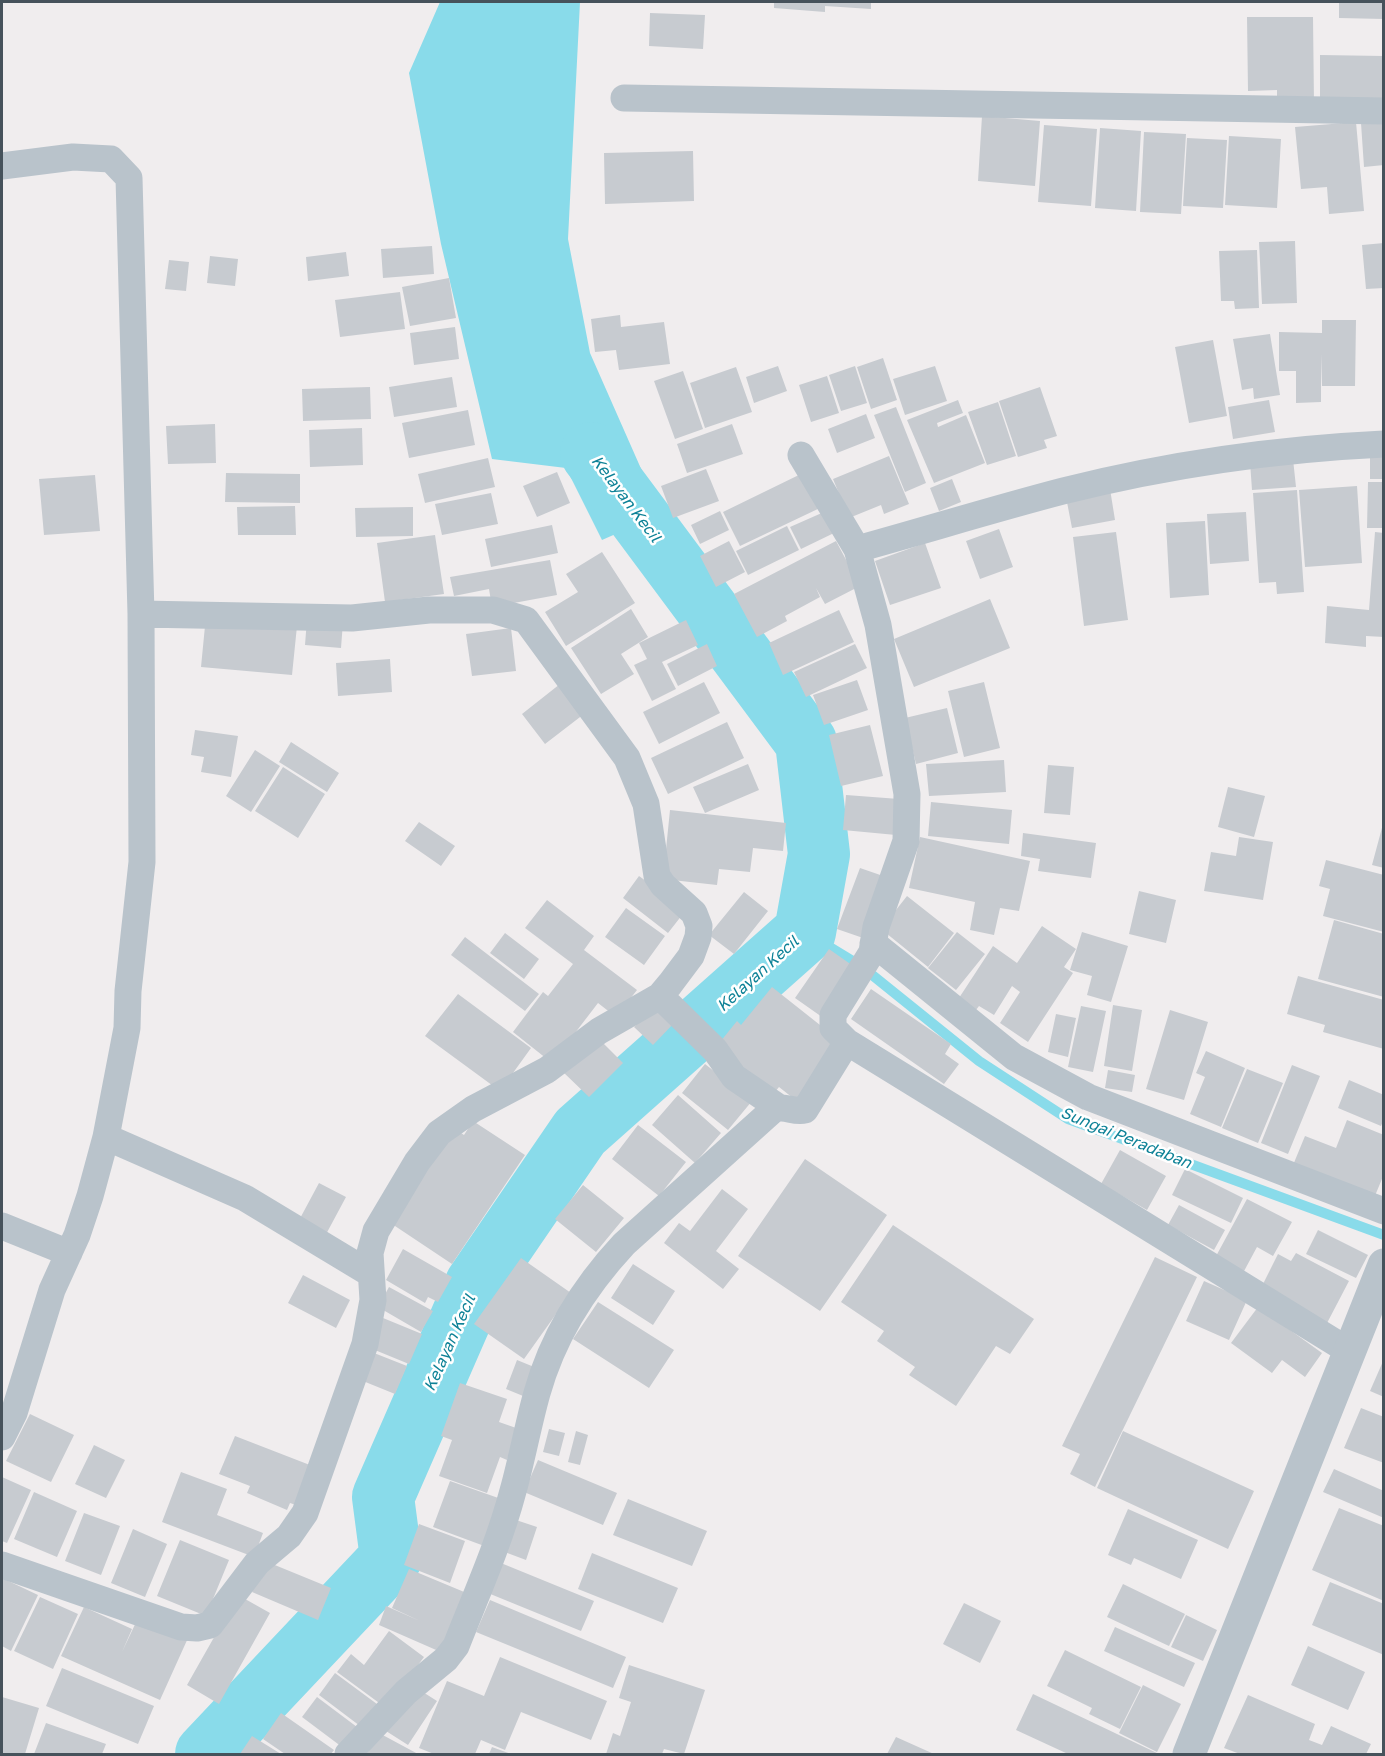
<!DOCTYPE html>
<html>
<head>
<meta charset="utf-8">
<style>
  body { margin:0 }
  #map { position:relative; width:1385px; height:1756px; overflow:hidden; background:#f0edee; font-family:"Golos Text",sans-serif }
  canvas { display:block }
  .frame { position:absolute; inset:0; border:3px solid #46525b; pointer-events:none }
</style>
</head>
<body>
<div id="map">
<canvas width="1385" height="1756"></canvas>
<div class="frame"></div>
</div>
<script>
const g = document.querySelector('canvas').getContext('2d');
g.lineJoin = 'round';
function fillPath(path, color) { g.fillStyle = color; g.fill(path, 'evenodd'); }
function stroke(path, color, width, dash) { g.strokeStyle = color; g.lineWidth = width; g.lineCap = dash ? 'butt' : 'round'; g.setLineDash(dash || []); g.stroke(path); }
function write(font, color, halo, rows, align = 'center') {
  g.font = font + ' "Golos Text",sans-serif'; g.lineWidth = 5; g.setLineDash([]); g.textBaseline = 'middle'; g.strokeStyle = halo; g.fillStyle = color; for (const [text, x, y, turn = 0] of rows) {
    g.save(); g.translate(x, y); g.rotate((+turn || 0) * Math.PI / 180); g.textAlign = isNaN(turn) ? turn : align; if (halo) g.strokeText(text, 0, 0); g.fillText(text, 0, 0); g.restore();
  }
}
const water = new Path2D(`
  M440 2H580L568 239 590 353 661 514 602 540 566 468 492 459 441 244 409 73Z`);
const stream = new Path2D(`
  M805 932 861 966 979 1061 1068 1119 1384 1235`);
const river = new Path2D(`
  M206 1754 391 1558 383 1497 476 1284 580 1132 805 932 819 854 806 742 591 453`);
const building = new Path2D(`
  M774 2H871V9L825 6V12L774 8Z
  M1339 2H1384V19L1339 18Z
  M650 13 705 15 703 49 649 46Z
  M1247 17H1313L1314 104H1277V90L1248 91Z
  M1320 55 1384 56V100L1320 99Z
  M982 116 1040 121 1035 186 978 181Z
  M1356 122 1364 211 1329 214 1327 187 1301 189 1295 127Z
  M1384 122V165L1364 167 1361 123Z
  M1044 125 1097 129 1091 206 1038 202Z
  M1100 128 1141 131 1136 211 1095 208Z
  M1144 132 1186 134 1181 214 1140 212Z
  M1229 136 1281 139 1277 208 1225 205Z
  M1187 138 1227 140 1223 208 1183 206Z
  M693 151 694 201 605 204 604 153Z
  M1295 241 1297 303 1262 304 1259 242Z
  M1384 243V288L1366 289 1362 245Z
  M432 246 434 274 383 278 381 249Z
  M1257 250 1259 308 1235 309 1234 301H1221L1219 251Z
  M346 252 349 276 308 281 306 257Z
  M210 256 238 259 235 286 207 283Z
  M169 260 189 262 186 291 165 289Z
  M449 278 456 318 410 326 402 287Z
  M400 292 405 329 340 337 335 300Z
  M620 315 621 327 664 322 670 364 619 370 616 350 595 352 591 319Z
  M1322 320H1356L1355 386H1322L1321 354V402L1296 403V371H1279V332L1322 333Z
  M455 327 459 359 414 365 410 333Z
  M1270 334 1280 395 1254 399 1253 388 1242 390 1233 339Z
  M1213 340 1227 416 1189 423 1175 347Z
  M883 358 897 400 871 409 857 367Z
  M778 366 787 391 754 403 746 377Z
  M855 366 867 403 841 411 829 375Z
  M935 366 947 401 905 415 893 379Z
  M736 367 752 412 705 428 690 383Z
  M683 371 703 429 675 439 654 381Z
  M827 376 839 413 811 422 799 385Z
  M452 377 457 407 394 417 389 387Z
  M370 387 371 419 303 421 302 389Z
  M1040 387 1057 436 1044 440 1047 448 1018 457 999 401Z
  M958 400 963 413 937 423 938 427 966 415 985 463 934 483 907 420Z
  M1269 400 1275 432 1233 439 1228 407Z
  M998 402 1016 456 987 465 968 412Z
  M896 407 926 483 905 492 874 415Z
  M468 410 475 445 409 458 402 423Z
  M866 414 875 438 837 453 828 429Z
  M215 424 216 463 168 464 166 426Z
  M732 424 743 454 687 473 677 444Z
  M362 428 363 465 310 467 309 430Z
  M1370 448H1384V479H1370Z
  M889 456 909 504 884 514 881 505 849 518 833 479Z
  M488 458 495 487 425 503 418 474Z
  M1293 459 1296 487 1252 490 1250 462Z
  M706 469 719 501 673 518 661 486Z
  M557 472 570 503 537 517 523 486Z
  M805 472 822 507 740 546 723 512Z
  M226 473 300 474V503L225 502Z
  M95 475 100 531 44 535 39 479Z
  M952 479 961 502 939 511 930 488Z
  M1368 482H1384V528H1367Z
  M1357 486 1362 563 1305 567 1299 490Z
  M1110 489 1115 520 1072 528 1066 497Z
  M1297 490 1304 592 1277 594 1276 582 1259 583 1253 493Z
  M491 493 498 524 442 535 435 504Z
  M295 506 296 535H238L237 507Z
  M413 507V536L356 537 355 508Z
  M720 511 729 530 700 544 691 525Z
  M824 512 834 533 801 549 790 527Z
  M1246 512 1249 561 1210 564 1207 514Z
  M1205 521 1209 595 1170 598 1166 523Z
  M552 525 558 553 491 567 485 539Z
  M787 526 799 550 748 575 736 551Z
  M999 529 1013 567 980 579 966 541Z
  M1116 532 1128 620 1084 626 1073 537Z
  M1375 532 1384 533V637L1366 636V647L1325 643 1327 606 1369 610Z
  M435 535 444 594 385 602 377 543Z
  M729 541 745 572 716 587 700 556Z
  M836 541 860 586 825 604 816 588 820 597 785 616 787 621 757 637 734 594Z
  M925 543 941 588 890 605 875 561Z
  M602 552 635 603 566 646 545 612 578 592 566 574Z
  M550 560 557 595 492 607 489 589 454 596 450 577Z
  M990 599 1010 648 914 687 894 639Z
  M631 609 648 637 621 654 634 674 601 694 571 648Z
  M839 610 854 642 783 675 769 643Z
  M307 619 343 622 341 648 305 645Z
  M686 620 698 645 662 662 676 689 652 701 634 665 647 659 639 643Z
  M205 626H297L292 675 201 667Z
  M511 628 516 671 472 676 466 634Z
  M707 644 717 666 678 686 667 664Z
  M855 644 867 668 806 697 794 672Z
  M390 659 392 692 338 696 336 663Z
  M857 680 868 710 824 725 813 695Z
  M704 682 720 713 659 744 643 712Z
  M984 682 1000 748 964 757 948 691Z
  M560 684 584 714 545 744 522 714Z
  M947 708 958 753 916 764 905 718Z
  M727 722 744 758 668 794 651 758Z
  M870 725 883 776 841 786 829 735Z
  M195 730 238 736 231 777 201 772 204 757 191 755Z
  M291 742 339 773 327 792 279 762Z
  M255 750 280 766 251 812 226 796Z
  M1004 760 1006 792 929 796 926 764Z
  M748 764 759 790 705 813 693 787Z
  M1048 765 1074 767 1070 815 1044 813Z
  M283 767 325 794 298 838 255 811Z
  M1228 787 1265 796 1254 837 1218 827Z
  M846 795 899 799 896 835 843 830Z
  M931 802 1012 810 1009 844 928 836Z
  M670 810 786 823 783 851 753 848 750 872 719 869 717 885 663 879Z
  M419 822 455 846 441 866 405 841Z
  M1383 824H1384V868L1372 865Z
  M1023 833 1096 843 1091 878 1038 871 1040 859 1021 856Z
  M920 837 1030 861 1019 911 1000 908 994 935 970 930 975 902 909 888Z
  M1239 837 1273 842 1263 900 1204 891 1211 852 1236 856Z
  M1326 860 1384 875V932L1323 916 1330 889 1319 886Z
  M860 868 889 878 866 939 837 929Z
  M639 876 686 910 668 933 623 898Z
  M1139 891 1176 900 1166 943 1129 934Z
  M744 892 768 911 734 954 709 935Z
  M907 896 954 933 928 967 881 929Z
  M547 900 594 936 584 950 637 990 616 1017 598 1003 552 1063 513 1032 543 992 548 996 573 964 525 928Z
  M626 908 665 936 644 965 605 937Z
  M1334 920 1384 934V997L1318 979Z
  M1042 926 1076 949 1064 967 1073 973 1028 1042 1000 1023 1020 992 1012 986 994 1015 979 1006 976 1010 959 998 993 946 1017 963Z
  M957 932 985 954 956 990 928 968Z
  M1082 932 1128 946 1111 1002 1087 995 1092 976 1070 970Z
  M505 933 539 959 524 979 490 953Z
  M465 937 539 994 525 1011 451 955Z
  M829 949 856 968 822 1017 795 998Z
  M1298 976 1384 1000V1049L1323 1032 1325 1025 1287 1014Z
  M772 987 844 1044 798 1102 779 1087 770 1098 716 1047 737 1021 741 1025Z
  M871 989 951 1044 945 1054 959 1064 944 1084 851 1019Z
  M458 994 531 1048 500 1091 425 1036Z
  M659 1002 677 1020 653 1045 634 1027Z
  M1113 1005 1142 1010 1132 1071 1104 1066Z
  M1081 1006 1106 1011 1093 1072 1068 1067Z
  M1170 1010 1208 1022 1184 1100 1146 1089Z
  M1056 1014 1076 1018 1068 1057 1048 1052Z
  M596 1036 623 1063 589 1097 562 1071Z
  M1206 1051 1245 1068 1221 1127 1190 1114 1205 1077 1196 1073Z
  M705 1064 752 1101 728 1130 682 1093Z
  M1292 1065 1320 1076 1288 1154 1261 1143Z
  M1247 1069 1283 1083 1258 1143 1222 1128Z
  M1108 1070 1135 1075 1132 1092 1105 1088Z
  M1349 1080 1384 1095V1119L1381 1126 1338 1108Z
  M678 1095 721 1133 695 1163 652 1125Z
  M1347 1120 1384 1135V1174L1372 1203 1291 1170 1305 1136 1336 1148Z
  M473 1121 525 1155 452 1264 389 1222 452 1127 464 1135Z
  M638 1125 686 1162 659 1196 612 1159Z
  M1120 1150 1166 1176 1147 1210 1101 1184Z
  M805 1159 887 1215 820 1311 738 1256Z
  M1185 1169 1243 1198 1231 1223 1172 1195Z
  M319 1183 346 1197 324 1238 297 1224Z
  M583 1185 624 1218 596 1252 555 1219Z
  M722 1189 748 1209 716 1251 739 1269 723 1289 664 1243 679 1223 690 1231Z
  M1247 1199 1292 1222 1273 1256 1257 1247 1243 1273 1215 1258Z
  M1179 1205 1225 1230 1214 1250 1168 1225Z
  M893 1225 1034 1319 1010 1354 996 1346 956 1406 909 1375 915 1367 877 1341 884 1331 841 1302Z
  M1318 1230 1368 1255 1356 1278 1306 1254Z
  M403 1249 452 1277 438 1302 428 1297 425 1303 386 1280Z
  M1296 1253 1349 1281 1326 1325 1260 1290 1278 1254 1291 1261Z
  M1155 1257 1197 1277 1095 1487 1070 1474 1080 1454 1062 1446Z
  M521 1258 571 1293 524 1359 474 1324Z
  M633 1264 675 1291 653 1325 611 1298Z
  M303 1275 350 1300 336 1328 288 1303Z
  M1204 1281 1247 1300 1229 1340 1186 1321Z
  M389 1287 433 1311 421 1332 378 1307Z
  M598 1302 674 1350 649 1388 573 1339Z
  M1258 1307 1322 1353 1305 1377 1282 1360 1272 1373 1231 1343Z
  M383 1318 422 1334 409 1364 370 1348Z
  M369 1351 407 1366 395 1394 358 1379Z
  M1384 1359V1397L1370 1391Z
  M517 1360 539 1369 528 1398 506 1389Z
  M460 1383 507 1399 499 1422 519 1429 507 1460 500 1457 487 1493 439 1476 452 1440 441 1436Z
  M1361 1408 1384 1417V1463L1344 1448Z
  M30 1414 74 1435 51 1482 6 1461Z
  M549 1429 565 1433 559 1456 543 1452Z
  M576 1431 588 1435 580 1465 568 1462Z
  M1123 1431 1254 1491 1228 1549 1097 1488Z
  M235 1436 315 1467 299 1506 290 1503 287 1510 247 1493 250 1486 219 1474Z
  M94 1445 125 1460 106 1498 75 1484Z
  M538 1460 617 1493 603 1525 524 1492Z
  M1334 1469 1384 1491V1518L1323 1492Z
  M181 1472 227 1489 217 1515 263 1533 254 1557 162 1522Z
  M2 1477 31 1490 7 1543 2 1541Z
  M450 1481 504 1500 487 1547 433 1527Z
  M34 1492 77 1511 57 1557 14 1539Z
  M628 1499 707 1531 692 1566 613 1535Z
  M1339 1508 1384 1526V1601L1312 1570Z
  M1128 1509 1198 1540 1181 1579 1134 1558 1131 1565 1108 1555Z
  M84 1513 120 1526 101 1575 65 1561Z
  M513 1519 537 1527 526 1560 502 1551Z
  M419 1524 465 1541 450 1583 404 1565Z
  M133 1529 167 1544 145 1597 111 1583Z
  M180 1540 229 1560 206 1616 157 1596Z
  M592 1553 678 1588 663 1623 578 1589Z
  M265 1561 331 1588 318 1620 252 1592Z
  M496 1561 594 1601 581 1631 483 1591Z
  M409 1569 469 1594 443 1653 379 1625 386 1606 420 1621 392 1608Z
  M2 1578 38 1595 11 1651 2 1646Z
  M1330 1582 1384 1604V1655L1312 1625Z
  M1123 1584 1185 1614 1169 1646 1107 1617Z
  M238 1595 270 1613 219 1704 187 1685Z
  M40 1597 78 1614 53 1669 14 1651Z
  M490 1600 626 1657 613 1688 476 1632Z
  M964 1603 1001 1621 980 1663 943 1644Z
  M84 1607 132 1629 122 1652 139 1616 188 1638 160 1700 61 1656Z
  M1186 1615 1217 1630 1203 1661 1171 1647Z
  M1115 1627 1195 1663 1184 1687 1104 1651Z
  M389 1631 424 1657 386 1708 337 1672 351 1654 364 1665Z
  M1308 1646 1365 1672 1348 1710 1291 1685Z
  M1065 1650 1141 1687 1120 1729 1089 1714 1092 1708 1047 1686Z
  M500 1657 607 1701 591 1740 521 1712 505 1750 481 1740 475 1754H434L419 1748 447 1681 484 1696Z
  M629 1665 705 1690 684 1754 664 1749 662 1754H606L613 1733 620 1736 631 1702 619 1698Z
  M62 1668 154 1706 138 1744 46 1706Z
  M335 1673 381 1707 364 1729 319 1695Z
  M1143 1685 1181 1704 1157 1752 1119 1733Z
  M415 1687 437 1701 408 1745 386 1731Z
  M1033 1694 1159 1754H1068L1016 1730Z
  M1248 1695 1315 1724 1309 1740 1322 1745 1331 1726 1371 1744 1366 1754H1240L1224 1748Z
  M2 1697 39 1708 25 1754H2Z
  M317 1697 357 1727 342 1747 302 1717Z
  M281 1713 334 1750 331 1754H285L263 1739Z
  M46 1723 106 1744 102 1754H34Z
  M379 1733 418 1754H367Z
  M252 1736 281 1754H240Z
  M896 1737 934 1754H887Z
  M492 1747 511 1754H489Z`);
const minor = new Path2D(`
  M624 98 1384 111
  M2 166 73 157 111 159 129 178 141 614 142 862 128 991 127 1028 106 1137 90 1196 77 1235 52 1290 14 1413 2 1437
  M857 549C926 530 994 509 1063 491 1167 465 1277 449 1384 444
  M873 943 1014 1057 1088 1097 1384 1211
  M660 996 715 1050 734 1077 778 1107
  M847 1042 1349 1351
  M106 1137 245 1198 371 1274
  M2 1226 69 1253
  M2 1565 181 1627 197 1628 210 1625 257 1563 289 1536 305 1513 365 1344 373 1300 370 1253 376 1231 417 1162 439 1133 473 1109 547 1070 599 1031 660 996 670 984 691 956 698 937 699 926 694 913 663 885 657 876 646 804 627 758 526 620 493 610H429L352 618 141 614
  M348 1754 406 1692 446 1659 456 1646C476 1595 499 1544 513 1491 522 1459 528 1425 537 1393 553 1336 584 1287 624 1244L773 1110C784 1104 793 1113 805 1110L847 1042 833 1028V1015L872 952 876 927 906 841 907 794 878 625 857 549 801 455`);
const tertiary = new Path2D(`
  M1189 1754 1384 1265`);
const waterNames = [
  ["Kelayan Kecil",626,499,53],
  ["Kelayan Kecil",758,974,-42],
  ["Sungai Peradaban",1126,1138,22],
  ["Kelayan Kecil",450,1343,-66]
];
fillPath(water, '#89dbea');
stroke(stream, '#89dbea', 10);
stroke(river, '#89dbea', 62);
fillPath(building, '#c7cbd0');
stroke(minor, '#b9c3cb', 27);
stroke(tertiary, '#b9c3cb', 33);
write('italic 16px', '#0e8297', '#fff', waterNames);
</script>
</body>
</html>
